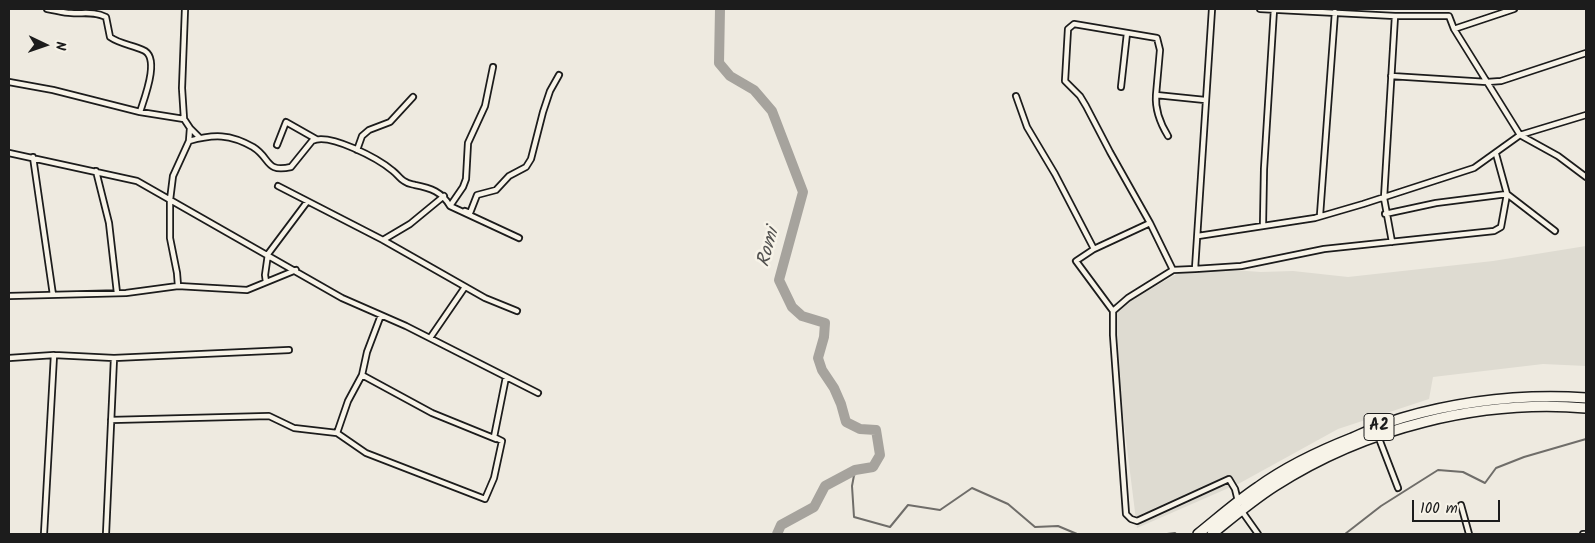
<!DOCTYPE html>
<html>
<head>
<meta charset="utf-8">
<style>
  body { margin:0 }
  #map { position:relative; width:1595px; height:543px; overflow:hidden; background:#eeeae0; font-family:Kalam,sans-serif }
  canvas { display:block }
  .frame { position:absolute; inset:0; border:10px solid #1c1c1c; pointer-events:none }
  .north { position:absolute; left:20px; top:20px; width:50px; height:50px; -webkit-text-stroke:4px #f7f3e8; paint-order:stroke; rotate:93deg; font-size:14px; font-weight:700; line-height:20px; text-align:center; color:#1c1c1c }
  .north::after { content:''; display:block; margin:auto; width:18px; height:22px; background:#1c1c1c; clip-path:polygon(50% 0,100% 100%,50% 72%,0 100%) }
  .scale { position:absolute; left:1412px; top:500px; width:88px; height:22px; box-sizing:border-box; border:2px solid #1c1c1c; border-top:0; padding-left:6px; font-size:15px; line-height:18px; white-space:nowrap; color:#1c1c1c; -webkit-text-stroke:4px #f7f3e8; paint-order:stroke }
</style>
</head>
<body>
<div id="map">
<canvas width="1595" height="543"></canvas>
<div class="frame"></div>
<div class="north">N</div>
<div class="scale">100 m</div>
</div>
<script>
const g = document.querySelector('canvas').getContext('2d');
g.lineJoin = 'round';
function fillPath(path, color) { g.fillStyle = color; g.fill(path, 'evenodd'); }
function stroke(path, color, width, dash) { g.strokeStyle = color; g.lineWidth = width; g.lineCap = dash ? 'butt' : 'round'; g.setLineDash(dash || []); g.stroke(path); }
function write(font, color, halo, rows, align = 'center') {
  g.font = font + ' Kalam,sans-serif'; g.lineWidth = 5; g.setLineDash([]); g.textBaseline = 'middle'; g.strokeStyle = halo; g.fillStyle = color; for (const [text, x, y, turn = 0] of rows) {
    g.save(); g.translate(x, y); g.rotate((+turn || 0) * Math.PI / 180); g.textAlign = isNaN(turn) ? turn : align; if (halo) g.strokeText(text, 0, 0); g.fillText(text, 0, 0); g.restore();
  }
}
const built = new Path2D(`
  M1586 246V366L1543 364 1433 377 1429 399 1338 429 1240 483 1137 528 1110 312 1189 267 1261 272 1293 271 1348 277 1493 261Z`);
const stream = new Path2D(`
  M855 470 852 486 854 517 890 527 908 505 940 510 972 488 1008 504 1035 527 1058 526 1077 534
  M1167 534 1175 533 1176 534
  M1345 534 1381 506 1438 470 1463 472 1485 483 1496 468 1524 457 1586 439`);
const river = new Path2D(`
  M720 9 719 63 730 76 754 90 772 111 803 192 779 280 792 307 802 316 825 323 824 337 818 358 822 370 834 388 841 404 846 422 860 429 876 430 880 455 873 467 855 470 825 486 814 507 781 525 777 534`);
const street = new Path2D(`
  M47 9C55 10 63 13 71 13 83 14 94 11 106 17L110 37C120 44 132 45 143 50 161 57 144 99 140 112
  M1212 9 1195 269 1173 270 1128 298 1113 311V335L1126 514 1131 519 1137 521 1229 479 1235 489 1238 501
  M1260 9 1395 16H1449L1454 29 1520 135 1558 156 1586 177
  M1454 29 1514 9
  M1391 76 1487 82 1501 81 1586 53
  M9 82 53 90 140 112 184 119 190 128 189 141 173 176 170 200V238L177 273 178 286 126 293 9 296
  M1121 87 1127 33
  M1156 95C1155 110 1160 123 1168 136
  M1016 96 1027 127 1055 174 1094 249 1076 261 1113 311
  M184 119 182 88 185 9
  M190 128 200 138
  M189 141C214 134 230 134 253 147 271 158 265 173 291 167L312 141C329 132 379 159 393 171 397 174 400 179 404 181 408 184 411 184 415 185 431 188 442 192 450 206L519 238
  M277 145 286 122 316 139
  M357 150 362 136 369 130 390 122 413 97
  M9 153 137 181 342 298 406 326 538 393
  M1496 154 1507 194 1555 231
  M33 157 53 295
  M96 171 109 223 117 293
  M278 186 383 240 485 298 517 311
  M450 206 463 187 466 179 468 143 485 106 493 67
  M465 211 470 213 477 195 496 190 509 176 526 167 531 159 543 112 550 91 559 75
  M1320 215 1335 12
  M1263 224 1264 169 1274 9
  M1198 236 1315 218 1363 204 1474 168 1520 135 1586 115
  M383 240 410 224 444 196
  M1392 242 1384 198 1395 16
  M1094 249 1150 223
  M1195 269 1241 266 1324 249 1494 231 1501 227 1507 194 1436 203 1385 214
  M1173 270 1150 223 1110 152 1086 106 1080 96 1065 81 1068 29 1074 24 1157 38 1160 50 1156 95 1205 100
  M266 282 265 275 268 254 307 202
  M178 286 247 290 296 270
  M430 338 465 287
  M9 358 54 355 114 358 289 350
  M362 375 432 413 496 439
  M111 420 269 416 294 428 337 433 366 453 485 499 494 478 502 441 494 437 506 377
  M337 433 348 401 362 375 367 352 381 315
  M1378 436 1398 488
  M1461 505 1469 534
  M1241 510 1258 534
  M44 534 54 355
  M106 534 114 358
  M1583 534H1586`);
const highway = new Path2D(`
  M1198 534C1218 518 1237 501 1258 487 1287 466 1319 451 1352 438 1368 431 1385 423 1402 418 1461 401 1525 394 1586 398
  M1212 534C1233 517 1253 500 1275 486 1365 428 1480 399 1586 408`);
const shields = [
  [1379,427,30]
];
const shieldNames = [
  ["A2",1379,427]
];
const waterNames = [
  ["Romi",770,248,-75]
];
fillPath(built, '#dedbd1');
stroke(stream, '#6f6d69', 2);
stroke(river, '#a6a39d', 10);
stroke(street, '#1c1c1c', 8);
stroke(highway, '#1c1c1c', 12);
stroke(street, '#f7f3e8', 4.5);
stroke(highway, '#f7f3e8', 9);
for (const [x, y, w] of shields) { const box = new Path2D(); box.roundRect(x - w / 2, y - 13.5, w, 27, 4); g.fillStyle = '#f7f3e8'; g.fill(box); stroke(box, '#1c1c1c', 1); }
write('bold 16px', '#1c1c1c', null, shieldNames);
write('italic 19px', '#535250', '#f7f3e8', waterNames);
</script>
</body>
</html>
